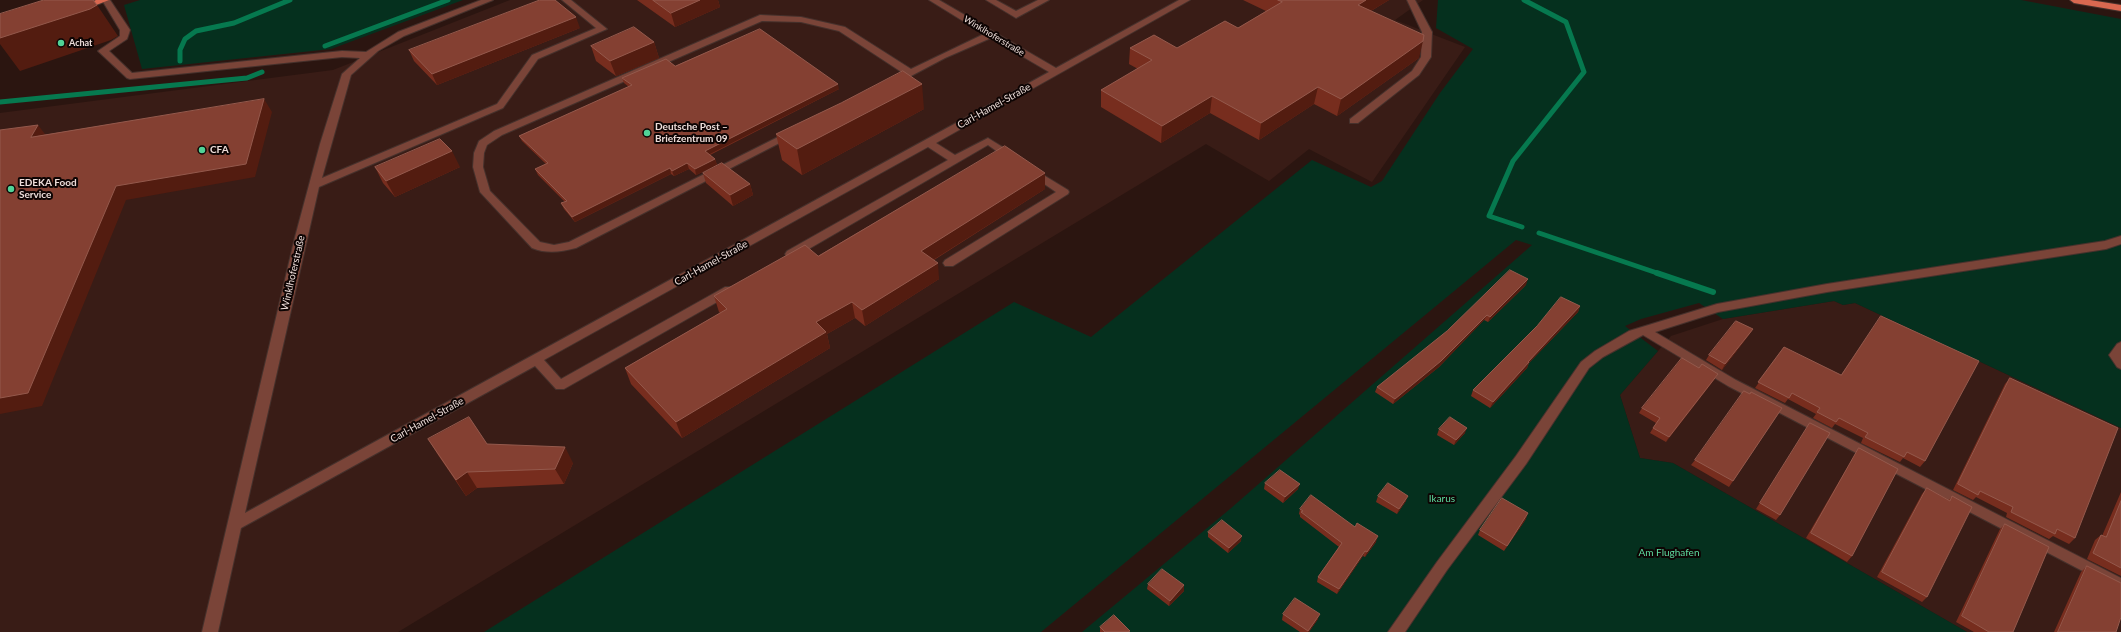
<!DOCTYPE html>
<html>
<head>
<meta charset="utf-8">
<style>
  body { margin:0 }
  canvas { display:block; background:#2b1510 }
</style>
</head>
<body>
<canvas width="2121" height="632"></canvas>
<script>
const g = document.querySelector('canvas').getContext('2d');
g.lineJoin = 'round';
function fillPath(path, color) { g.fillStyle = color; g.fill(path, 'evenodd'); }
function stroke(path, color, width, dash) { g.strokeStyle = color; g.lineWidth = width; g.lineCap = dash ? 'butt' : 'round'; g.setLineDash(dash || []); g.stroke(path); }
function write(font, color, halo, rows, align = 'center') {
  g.font = font + ' Lato,sans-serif'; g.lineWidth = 4; g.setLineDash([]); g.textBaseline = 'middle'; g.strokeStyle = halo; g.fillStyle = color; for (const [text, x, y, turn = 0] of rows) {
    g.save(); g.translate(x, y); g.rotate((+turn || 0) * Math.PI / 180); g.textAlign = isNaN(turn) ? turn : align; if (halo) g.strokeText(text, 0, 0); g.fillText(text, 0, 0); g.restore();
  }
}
const built = new Path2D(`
  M510 0H1423L1395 20 1465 47 1372 182 1309 149 1269 181 1206 144 398 632H0V113L333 70Z
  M1834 301 1843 305 1855 303 2121 428V632H1967L1673 463 1640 458 1620 395 1671 336 1723 319Z`);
const green = new Path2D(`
  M140 0H463L331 49 142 69 124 5Z
  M1438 0H2021L2121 19V428L1855 303 1843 305 1834 301 1723 319 1699 303 1641 319 1625 326 1658 351 1620 395 1640 458 1673 463 1967 632H1082L1230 509 1532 245 1516 240 1041 632H484L1014 302 1091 337 1312 160 1371 187 1382 181 1440 93 1473 49 1436 28Z`);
const streamFar1 = new Path2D(`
  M325 46 448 0
  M180 61V50L185 39 196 31 234 23 290 0
  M0 102 247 78 262 72
  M1522 227 1489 216 1513 161 1584 72 1566 22 1524 0
  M1539 233 1660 274`);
const stream = new Path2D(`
  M1657 273 1713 292`);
const minor = new Path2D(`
  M102 0H110L130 30 127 39 109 51 132 73 342 51 366 52 398 32 481 0H493L404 36 378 51 351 75 322 178 497 104 532 55 596 28 562 0H571L607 29 538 59 503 108 319 187 245 513 1049 72 991 38 945 58 894 85 891 84V80L903 73 839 31 801 22 762 21 502 135 487 145 484 153 483 167 490 191 540 242 554 245 569 242 788 132 792 131 797 134 576 248C560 252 547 254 532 248L480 192 473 167 474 153 479 141 494 131 760 15 801 17 845 27 911 69 984 34 929 0H939L1056 68 1179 0H1190L936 143 955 155 988 138 1017 156 1018 158 1017 160H1009L988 145 795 257H787L785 254 787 251 948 160 928 147 544 360 561 379 725 287H733L735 290 733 293 564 389H556L535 366 241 528 218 632H202L295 237 320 144 342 74 360 58 342 57 130 79 127 78 98 51 120 36V30Z
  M986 0H996L1016 11 1038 0H1049L1016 18Z
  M1407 0H1415L1432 32 1431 57 1419 75 1358 123H1350V119L1412 71 1421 57 1422 32Z
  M1032 168 1068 190 1069 192 1068 194 953 266H945L943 263 945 260 1056 192 1028 173 1027 171 1028 169Z
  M2121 236V244L2106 249 1827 292 1718 312 1655 332 1736 380 2121 578V591L1728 386 1643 335 1603 357 1589 368 1526 464 1447 570 1405 632H1388L1437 562 1516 456 1581 362 1595 351 1629 331 1717 304 1827 284 2105 241Z
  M2121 342V369L2117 367 2109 355 2117 344Z`);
const major = new Path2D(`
  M96 0H109L81 11 77 8Z
  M2070 0H2090L2121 5V11L2074 3Z`);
const wall = new Path2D(`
  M637 0H718L720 7 675 27Z
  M1243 0H1389L1371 11 1419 58 1337 116 1314 104 1259 140 1210 113 1161 143 1101 107V90L1138 69 1129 64 1130 48H1177L1238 28 1266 11Z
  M580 28 437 85 414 61 409 50Z
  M654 42 659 58 616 76 596 61 591 46Z
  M675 66 839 89 710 155 715 159 717 165 696 175 689 169 674 176 671 174 575 222 564 209 561 203 565 202 538 175 535 169 546 164 522 141 519 136 629 87 624 83 622 78Z
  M924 109 802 175 782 160 776 134Z
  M375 167H460L395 197 383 183Z
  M703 173 750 184 753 195 733 206 706 183Z
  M1045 189 934 260 939 279 865 326 855 318 827 334 830 348 682 438 631 384 625 368 720 313 719 312 714 296 818 256Z
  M1526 285 1488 322 1484 320 1439 367 1393 404 1375 392 1377 387Z
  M1580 306 1578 312 1529 363 1527 368 1490 408 1471 396 1473 390 1537 326Z
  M1753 329 1749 335 1722 370 1706 360 1709 355Z
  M1784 347 1925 461 1920 467 1903 458 1900 462 1861 443 1863 438 1835 424 1832 428 1813 418 1816 414 1788 399 1785 403 1755 388Z
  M1699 368 1718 374 1714 380 1666 442 1650 433 1656 423 1639 413 1642 408Z
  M2010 378 2075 538 2069 544 2053 536 2049 539 2006 517 2007 513 1976 497 1973 500 1953 490 2005 384Z
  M1750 394 1782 408 1729 487 1691 465 1695 460Z
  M1810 423 1780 515 1776 520 1756 509 1806 429Z
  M1439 429 1465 433 1454 445 1437 435Z
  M428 439 487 444 573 463 564 484 477 488 466 496 438 455Z
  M1859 448 1852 556 1847 562 1806 538 1855 454Z
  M1265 483 1298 489 1283 503 1264 489Z
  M1927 488 1949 500 1952 496 1927 597 1922 602 1877 577 1922 494Z
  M2121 492V576L2087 559 2095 540 2101 535 2102 536Z
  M1378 496 1406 501 1397 514 1376 502Z
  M1300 509 1355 527 1376 542 1365 557 1363 556 1337 594 1317 582 1318 577 1339 547 1300 517V515L1299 514Z
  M1526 519 1504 551 1478 535 1480 530Z
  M2005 524 2013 632H1974L1956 622 2000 529Z
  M1208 532 1241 541 1228 553 1208 537Z
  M2087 566 2116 632H2054L2081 572Z
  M1148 584 1184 591 1169 606 1147 589Z
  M1283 614 1318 619 1309 632H1300L1282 620Z
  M1100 627 1130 632H1100Z`);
const shadedWall = new Path2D(`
  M700 0H718L720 7 675 27 671 13Z
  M1366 0H1389L1354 21 1358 5Z
  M97 5 118 36 111 40 20 71 0 44V38Z
  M576 17 580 28 437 85 432 74Z
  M1423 41 1419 58 1337 116 1341 99Z
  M654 42 659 58 616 76 610 61Z
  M838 84 839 89 706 156 705 151Z
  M922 84 924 109 802 175 797 149Z
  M1318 87 1314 104 1259 140 1261 123Z
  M1212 96 1210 113 1161 143 1162 126Z
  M264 99 272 112 255 177 126 200 42 406 0 414V398L116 186Z
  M38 125 48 138 31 137Z
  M452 151 460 167 395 197 386 181Z
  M715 159 717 165 696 175 695 169Z
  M687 163 689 169 674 176 672 171Z
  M670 168 671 174 575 222 572 217Z
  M1045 173V189L922 267 921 251Z
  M750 184 753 195 733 206 730 195Z
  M938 263 939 279 865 326 862 310Z
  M1528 279 1526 285 1488 322 1490 317Z
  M852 302 855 318 827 334 830 348 682 438 676 422 816 322Z
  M1580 306 1578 312 1529 363 1527 368 1490 408 1493 402 1528 362Z
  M1487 315 1484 320 1439 367 1393 404 1395 399Z
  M1753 329 1749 335 1722 370 1725 364Z
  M1718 374 1714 380 1666 442 1669 437Z
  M1467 428 1465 433 1454 445 1456 440Z
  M565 447 573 463 564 484 555 469Z
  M467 472 477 488 466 496 456 480Z
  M1300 484 1298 489 1283 503 1285 497Z
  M1408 496 1406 501 1397 514 1399 509Z
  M1528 513 1526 519 1504 551 1507 546Z
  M1242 536 1241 541 1228 553 1229 548Z
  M1378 536 1376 542 1365 557 1367 552Z
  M1365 551 1363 556 1337 594 1339 589Z
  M1184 585V591L1169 606 1170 601Z
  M1320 614 1318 619 1309 632H1308Z`);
const building = new Path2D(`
  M44 0H93L97 5 90 9 0 38V14Z
  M540 0H555L576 17 432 74 409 50Z
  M653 0H700L671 13Z
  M1278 0H1366L1358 5 1424 35 1423 41 1341 99 1318 87 1261 123 1212 96 1162 126 1101 90 1152 60 1130 48 1154 35 1177 48 1225 21 1238 28 1282 2Z
  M634 27 654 42 610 61 591 46Z
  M760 29 838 84 705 151 715 159 695 169 687 163 672 171 670 168 572 217 561 203 567 201 535 169 548 163 519 136 632 85 622 78 666 59 675 66Z
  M903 71 922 84 797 149 776 134 841 103Z
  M264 99 246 164 116 186 28 393 0 398V130L38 125 31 137Z
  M440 139 452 151 386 181 375 167Z
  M1005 146 1045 173 921 251 938 263 862 310 852 302 816 322 826 332 676 422 625 368 727 309 714 296 805 245 818 256Z
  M722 163 750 184 730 195 703 173Z
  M1510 270 1528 279 1490 317 1487 315 1441 361 1395 399 1377 387 1447 331Z
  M1561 297 1580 306 1528 362H1529L1493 402 1473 390 1537 326Z
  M1881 316 1979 361 1925 461 1907 452 1904 457 1865 437 1868 433 1839 418 1836 422 1817 412 1820 408 1792 393 1789 398 1758 382 1784 347 1841 375Z
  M1736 321 1753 329 1725 364 1709 355Z
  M1682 358 1699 368 1702 364 1718 374 1669 437 1653 428 1660 418 1642 408Z
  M2010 378 2118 428 2075 538 2057 529 2055 534 2011 512 2013 507 1980 491 1978 495 1958 484Z
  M1744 391 1750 394 1751 392 1782 408 1733 481 1695 460Z
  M469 417 487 444 565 447 555 469 467 472 456 480 428 439Z
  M1450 417 1467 428 1456 440 1439 429Z
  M1810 423 1830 433 1780 515 1760 503Z
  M1859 448 1898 469 1852 556 1811 533Z
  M1280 470 1300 484 1285 497 1265 483Z
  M1388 483 1408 496 1399 509 1378 496Z
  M1927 488 1950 501 1952 496 1972 507 1927 597 1882 572Z
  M1311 495 1355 527 1357 523 1378 536 1367 552 1365 551 1339 589 1318 577 1342 543 1301 512 1303 511 1300 509Z
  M1502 498 1528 513 1507 546 1480 530Z
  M2121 501V568L2093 553 2101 535 2106 537Z
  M1222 520 1242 536 1229 548 1208 532Z
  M2005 524 2049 547 2013 632H1989L1962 616Z
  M2087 566 2121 583V617L2116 632H2058Z
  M1162 569 1184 585 1170 601 1148 584Z
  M1295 598 1320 614 1308 631 1283 614Z
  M1114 615 1130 631 1128 632H1105L1100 627Z`);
const markers = [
  [61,43,4,"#51d397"],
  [647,133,4,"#51d397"],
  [202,150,4,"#51d397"],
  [11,189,4,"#51d397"]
];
const farStreetnames = [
  ["Winklhoferstraße",994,36,31]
];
const farPoinames = [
  ["Achat",69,43]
];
const streetNames = [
  ["Carl-Hamel-Straße",994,106,-29],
  ["Carl-Hamel-Straße",711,263,-29],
  ["Winklhoferstraße",293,273,-77],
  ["Carl-Hamel-Straße",427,420,-29]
];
const poiNames = [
  ["Deutsche Post –",655,127],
  ["Briefzentrum 09",655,139],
  ["CFA",210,150],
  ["EDEKA Food",19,183],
  ["Service",19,195]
];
const parkNames = [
  ["Ikarus",1442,499],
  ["Am Flughafen",1669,553]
];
fillPath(built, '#391c16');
fillPath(green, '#05301e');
stroke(streamFar1, '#06794f', 5);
stroke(stream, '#06794f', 6);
stroke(minor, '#46312c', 2);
stroke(major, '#46312c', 2);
fillPath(minor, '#7a4438');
fillPath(major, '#d96850');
fillPath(wall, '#772d1e');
fillPath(shadedWall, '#531c10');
fillPath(building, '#844032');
stroke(building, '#94594c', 1);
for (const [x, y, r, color] of markers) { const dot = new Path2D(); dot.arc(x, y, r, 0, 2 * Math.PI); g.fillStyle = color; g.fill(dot); stroke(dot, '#0d0403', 1.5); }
write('9px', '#edddd9', '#0d0403', farStreetnames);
write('bold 9px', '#edddd9', '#0d0403', farPoinames, 'left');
write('10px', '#edddd9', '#0d0403', streetNames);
write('bold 10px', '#edddd9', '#0d0403', poiNames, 'left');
write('10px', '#5edda1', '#0d0403', parkNames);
</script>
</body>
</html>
